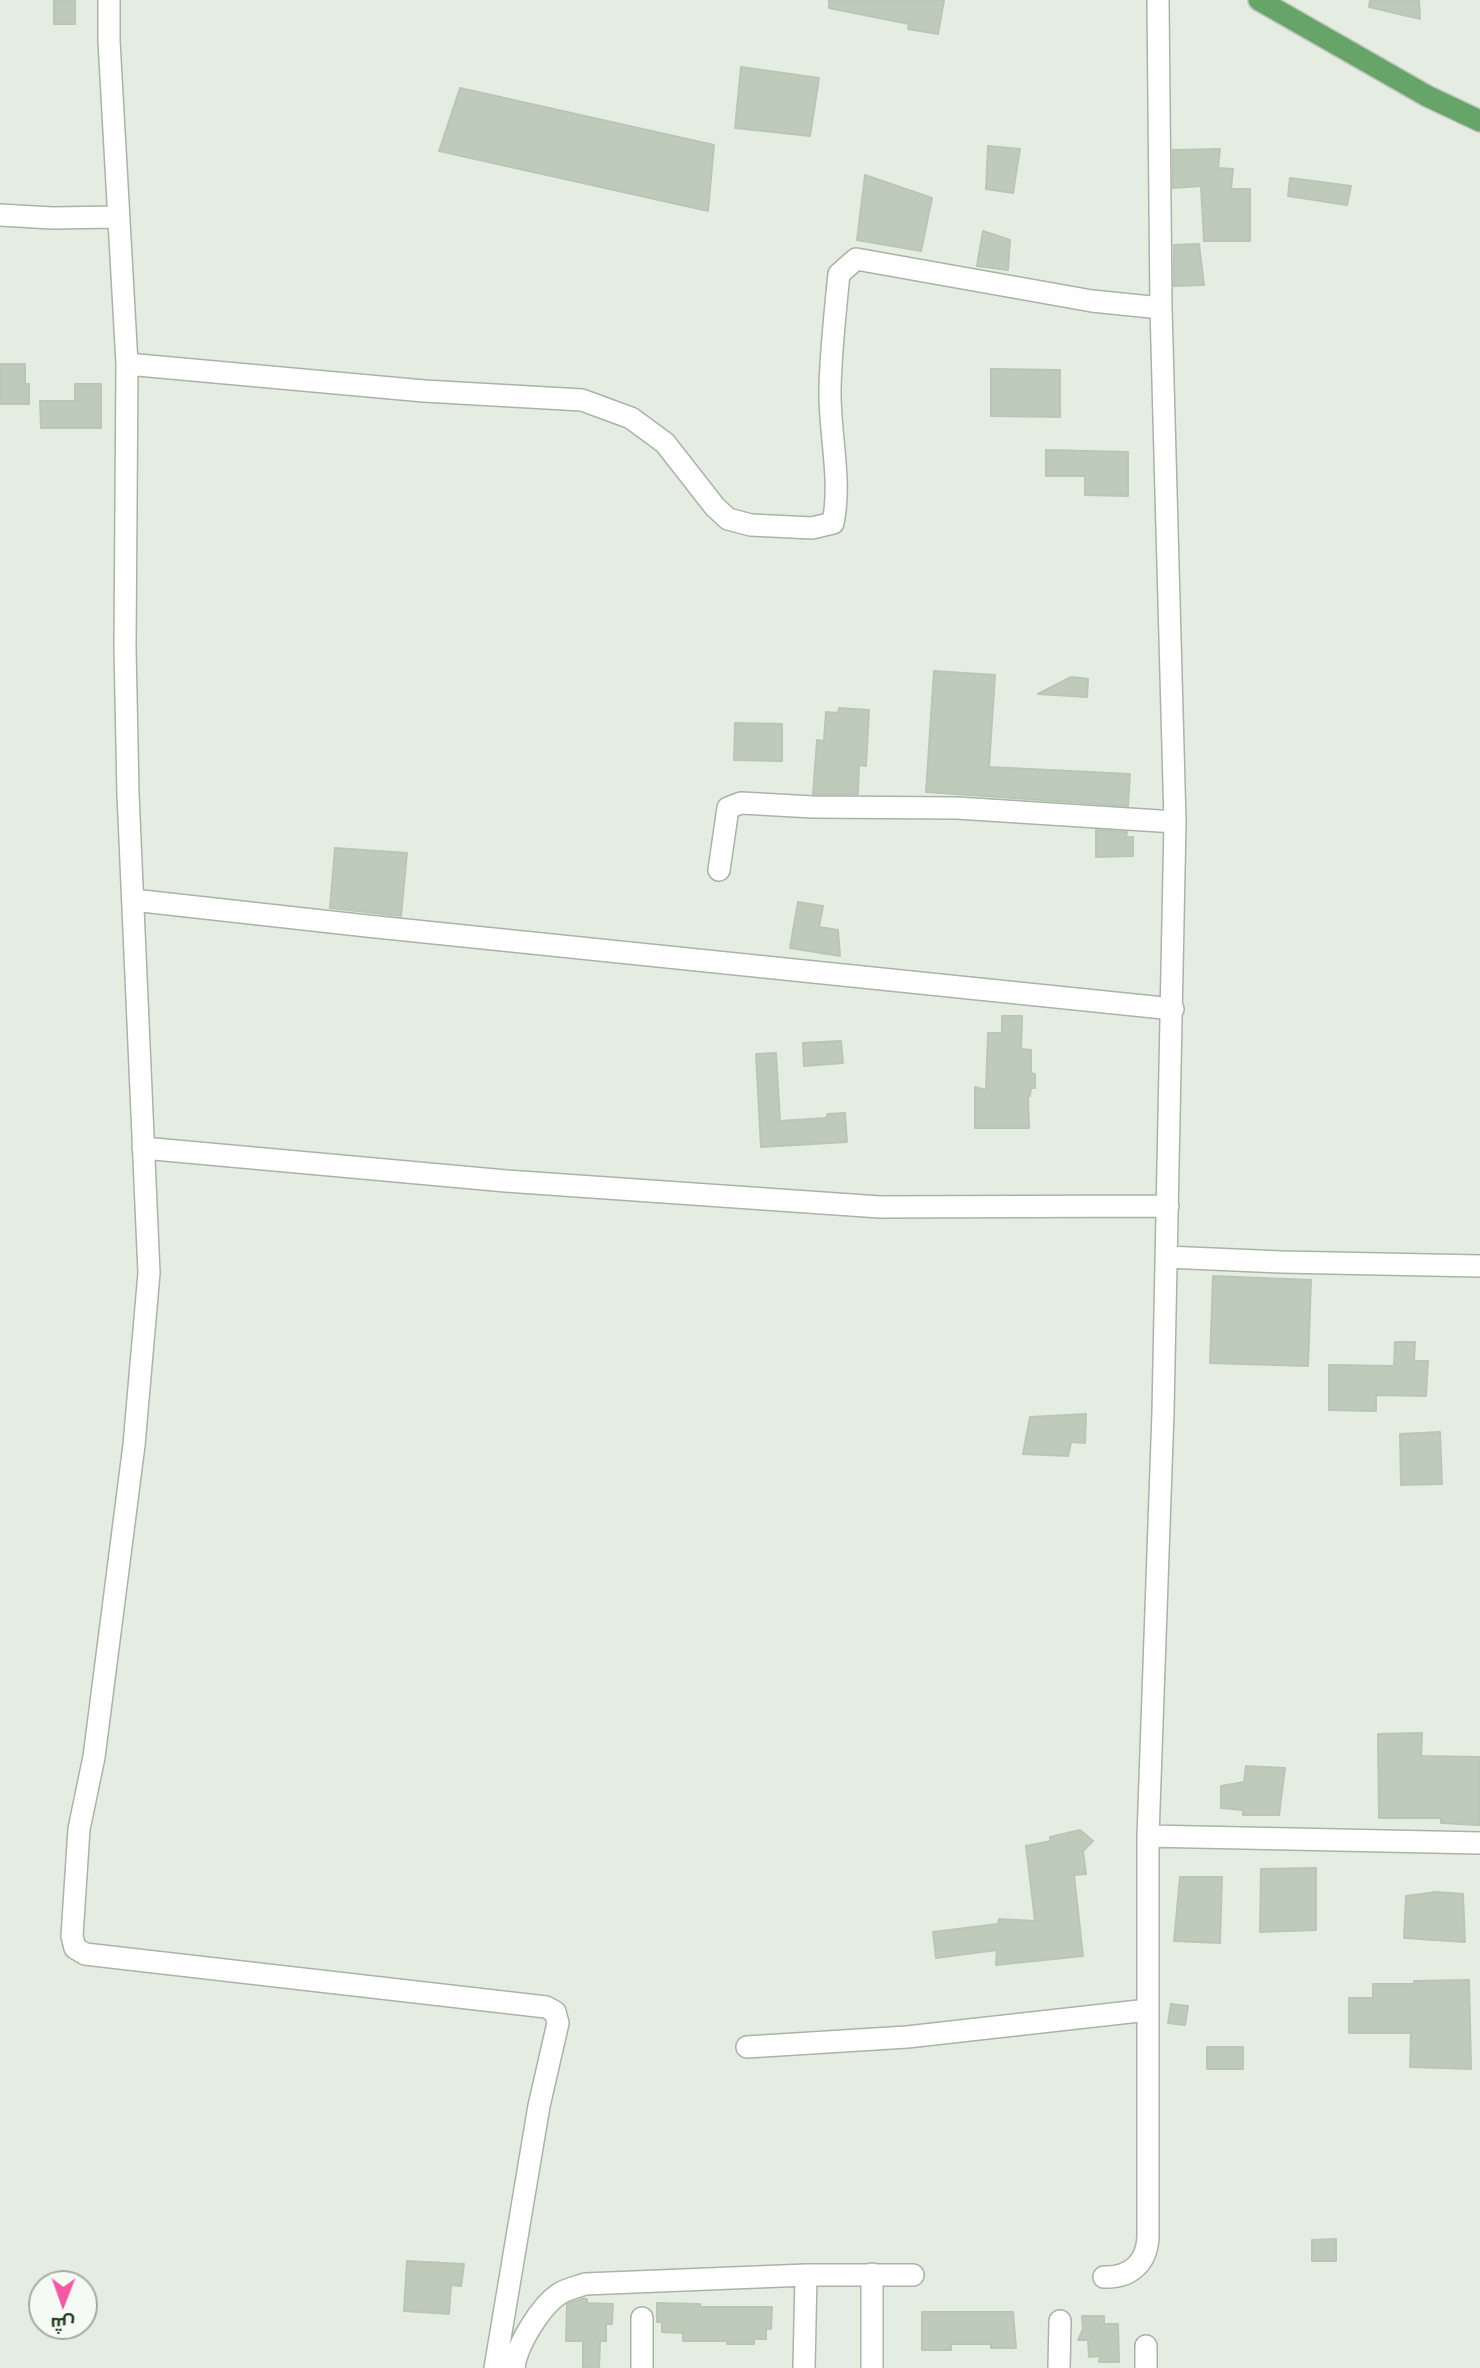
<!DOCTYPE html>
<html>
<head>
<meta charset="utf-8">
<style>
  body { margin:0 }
  #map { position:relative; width:1480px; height:2368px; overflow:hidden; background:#e5ede3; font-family:Montserrat,Cairo,sans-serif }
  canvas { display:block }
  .north { position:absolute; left:28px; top:2270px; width:70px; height:70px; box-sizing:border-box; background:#f5faf4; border:2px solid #a1afa0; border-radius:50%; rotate:181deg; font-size:19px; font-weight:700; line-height:28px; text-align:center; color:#223f22 }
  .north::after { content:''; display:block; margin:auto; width:24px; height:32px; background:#f559a4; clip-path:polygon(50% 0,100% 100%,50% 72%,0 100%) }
</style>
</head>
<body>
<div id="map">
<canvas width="1480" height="2368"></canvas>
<div class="north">ش</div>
</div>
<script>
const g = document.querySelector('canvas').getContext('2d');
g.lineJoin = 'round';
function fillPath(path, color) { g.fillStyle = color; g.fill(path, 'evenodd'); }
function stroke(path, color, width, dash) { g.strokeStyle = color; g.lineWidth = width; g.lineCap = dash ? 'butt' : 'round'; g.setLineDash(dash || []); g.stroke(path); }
const building = new Path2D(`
  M54 0H75V24H54Z
  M829 0H944L938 34 908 29 909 24 829 8Z
  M1370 0H1419L1420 19 1369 7Z
  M741 67 819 78 810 136 735 128Z
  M460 88 714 145 708 211 439 151Z
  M988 146 1020 149 1013 193 986 189Z
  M1220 149 1218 168 1233 169 1231 189H1250V241H1204L1201 186 1173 188V150Z
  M865 175 932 198 921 251 857 240Z
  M1290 178 1351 186 1347 205 1288 196Z
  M983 231 1010 240 1008 270 977 266Z
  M1199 244 1204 285 1174 286V245Z
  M0 364H25V384H29V404H0Z
  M991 369 1060 370V417L991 416Z
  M75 384H101V428H41L40 401H75Z
  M1046 450 1128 452V496L1085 495V476H1046Z
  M934 671 995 675 989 767 1130 774 1128 806 926 792Z
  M1071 677 1088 679 1087 697 1038 694Z
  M839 708 869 710 866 766 859 765 858 794H813L817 740 824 741 826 712 838 713Z
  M735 723 782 724V761L734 760Z
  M1096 830 1127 832 1126 837H1133V856L1096 857Z
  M335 848 407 853 401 916 330 908Z
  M798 902 823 906 819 927 838 930 840 956 790 948Z
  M1002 1016H1022L1021 1049 1031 1050V1073L1035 1074V1088H1031L1030 1096H1028L1029 1128H975V1087L986 1090 988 1033H1002Z
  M841 1041 843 1063 804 1066 803 1043Z
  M776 1053 780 1121 826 1118 828 1114 845 1113 847 1142 761 1147 756 1054Z
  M1213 1276 1311 1280 1308 1366 1210 1363Z
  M1395 1342H1415L1414 1361H1428L1426 1396 1376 1395V1411L1329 1410V1365L1394 1366Z
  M1086 1414 1085 1443 1071 1442 1068 1456 1023 1454 1030 1417Z
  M1440 1432 1442 1484 1401 1485 1400 1434Z
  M1422 1733 1421 1756 1480 1757 1479 1825 1441 1823V1818H1379L1378 1734Z
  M1246 1766 1285 1768 1279 1815H1243V1810L1221 1808V1786L1244 1782Z
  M1080 1830 1093 1841 1083 1851 1086 1874 1074 1875 1083 1956 996 1965 997 1950 936 1958 933 1932 998 1924 999 1919 1035 1921 1026 1846 1051 1841 1050 1837Z
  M1316 1868V1930L1260 1932 1261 1869Z
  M1180 1877H1222L1220 1943 1174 1941Z
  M1436 1892 1463 1894 1465 1942 1404 1938 1406 1896Z
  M1469 1980 1471 2069 1410 2067 1411 2033H1349V1998H1373V1984H1414V1981Z
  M1171 2004 1188 2006 1185 2025 1168 2023Z
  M1207 2047H1243V2069H1207Z
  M1336 2239V2261H1312V2240Z
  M407 2261 464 2264 461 2286 451 2285 449 2314 404 2311Z
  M582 2299H587V2303L613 2304 612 2324H606V2341H600L599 2368H583V2341H566L567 2304Z
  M657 2303 700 2304V2307H772L771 2329H766V2339H754V2344H727V2341H683V2333L662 2332V2322H657Z
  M922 2312H1013L1016 2348H991V2344H951V2350H922Z
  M1082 2316H1104V2324H1118L1119 2362H1099L1100 2356 1089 2357 1088 2340H1078L1083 2329Z`);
const minor = new Path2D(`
  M109 0V41L127 364 125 647 128 794 149 1273 134 1445 94 1757 79 1829 72 1936 75 1948 85 1954 546 2007 555 2012 558 2023 539 2106 495 2368
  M0 215 52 218 119 217
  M127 364 424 391 582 400 631 418 665 443 715 507 728 519 751 525 812 528 833 523C842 479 829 433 830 388 831 350 835 312 839 274L856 259 1092 301 1161 308
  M719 870 728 808 741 803 813 807 957 808 1175 822
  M133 900 367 926 1173 1009
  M143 1148 506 1181 880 1207 1168 1206
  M1166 1257 1281 1262 1480 1266
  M1148 1836 1480 1843
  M747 2047 907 2037 1148 2010
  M1104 2277C1130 2278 1147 2263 1148 2237V1836L1163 1412 1175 822 1161 308 1158 0
  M642 2318V2368
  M514 2368C516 2346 540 2307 559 2294 566 2289 577 2287 585 2284L806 2275H913
  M804 2368 806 2275
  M872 2368V2274
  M1059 2368 1060 2321
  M1146 2368V2346`);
const major = new Path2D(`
  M1259 0 1427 96 1480 121`);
fillPath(building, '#becbbb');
stroke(building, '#b8c7b5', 2);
stroke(minor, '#a7b5a5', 24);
stroke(major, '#c1c9c1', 24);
stroke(minor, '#fff', 21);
stroke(major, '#67a468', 21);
</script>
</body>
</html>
